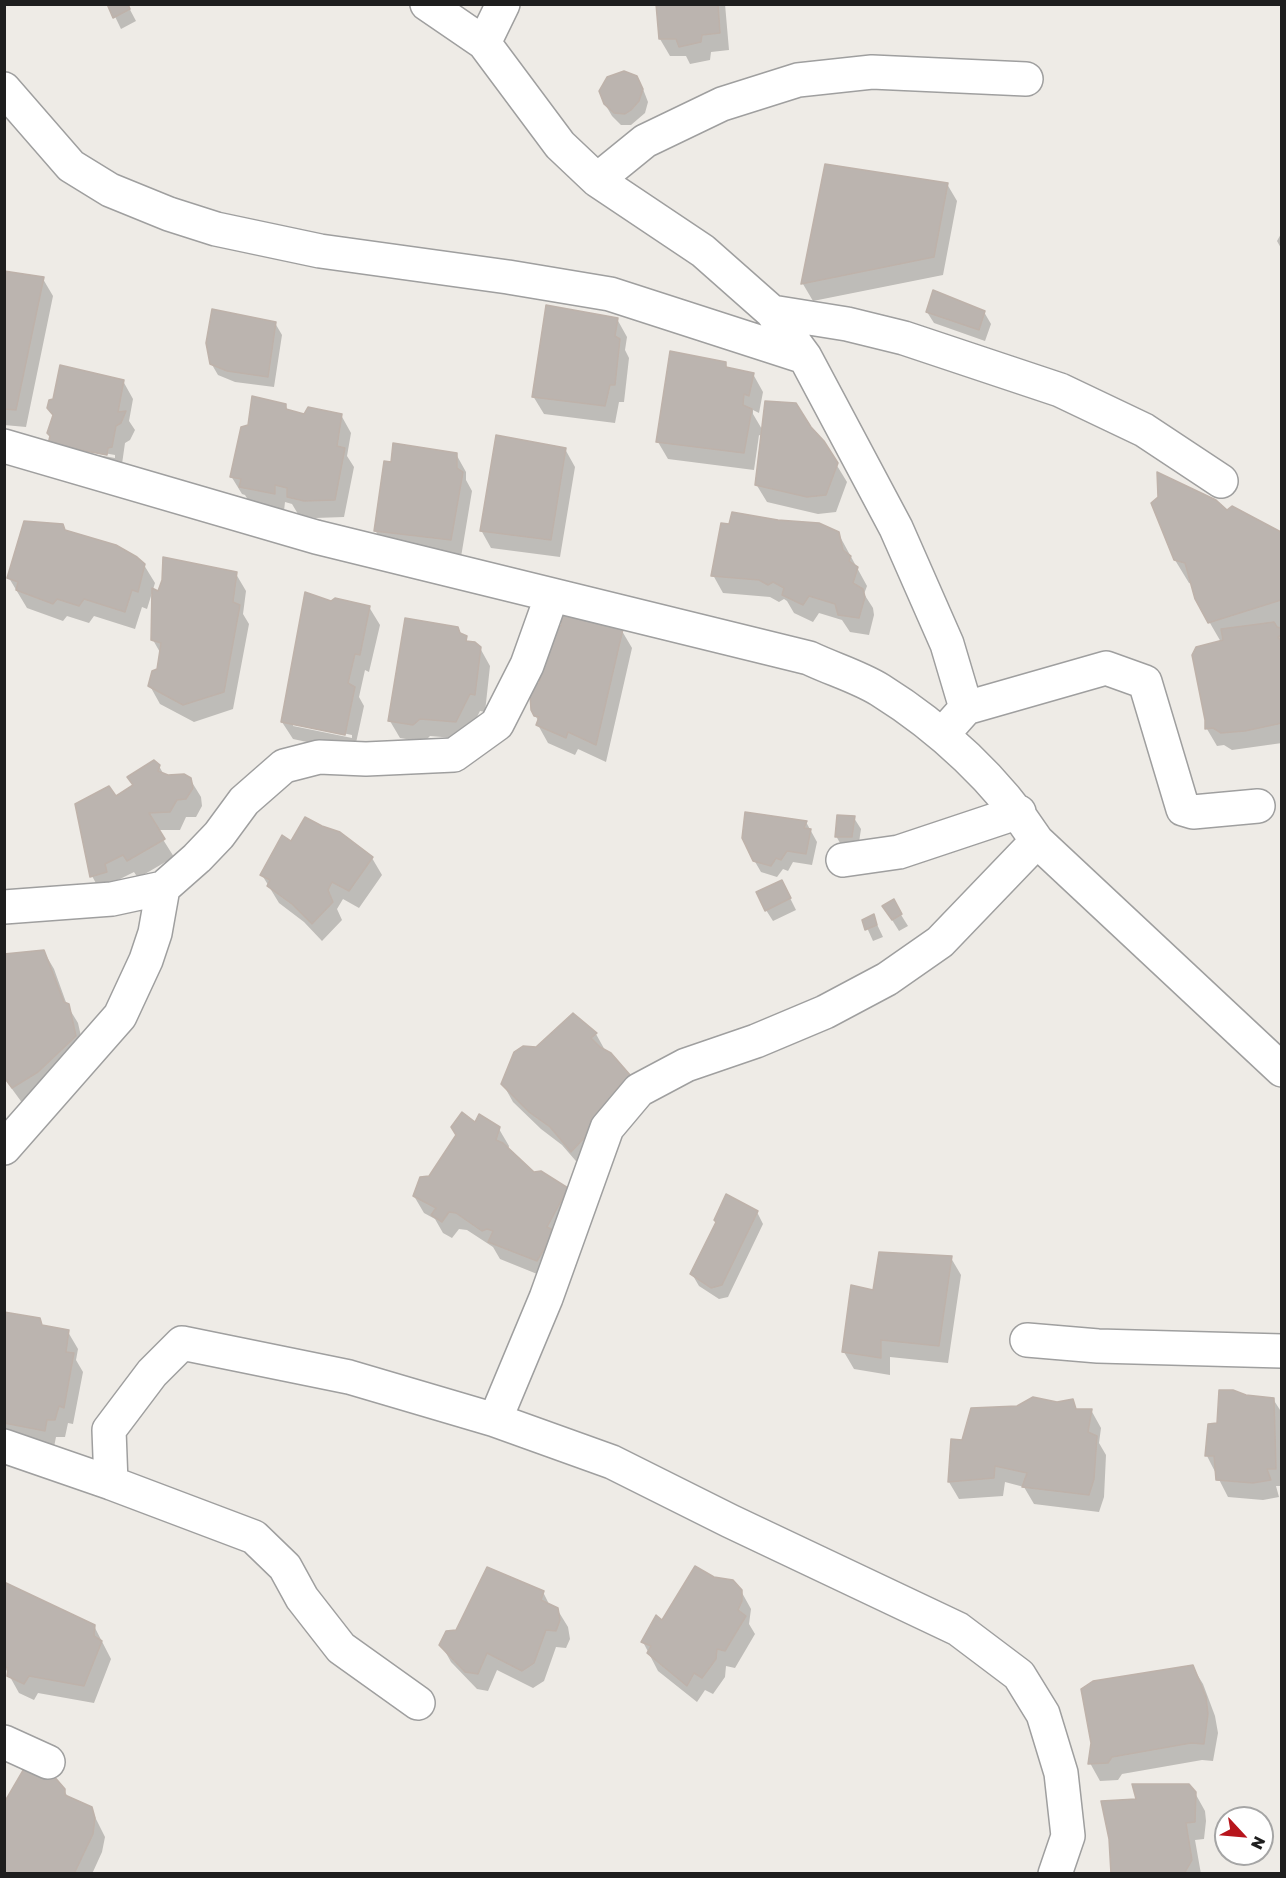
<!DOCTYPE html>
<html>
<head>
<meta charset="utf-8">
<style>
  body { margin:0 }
  #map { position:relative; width:1286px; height:1878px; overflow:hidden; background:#eeebe6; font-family:"Golos Text",sans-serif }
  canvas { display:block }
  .frame { position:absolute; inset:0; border:6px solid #1e1e1e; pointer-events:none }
  .north { position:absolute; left:1214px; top:1806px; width:60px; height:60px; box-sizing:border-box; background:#fff; border:2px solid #a5a5a5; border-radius:50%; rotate:116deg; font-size:16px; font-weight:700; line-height:24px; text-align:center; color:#1e1e1e }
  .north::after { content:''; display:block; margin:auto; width:21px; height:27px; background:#b7151c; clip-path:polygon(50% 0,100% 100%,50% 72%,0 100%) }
</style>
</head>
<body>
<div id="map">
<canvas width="1286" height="1878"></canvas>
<div class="frame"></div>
<div class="north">N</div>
</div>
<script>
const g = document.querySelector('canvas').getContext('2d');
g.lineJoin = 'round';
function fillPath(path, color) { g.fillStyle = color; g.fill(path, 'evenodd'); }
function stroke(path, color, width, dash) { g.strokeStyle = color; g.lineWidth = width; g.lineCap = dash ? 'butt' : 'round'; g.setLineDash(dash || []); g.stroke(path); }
const shadow = new Path2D(`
  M109 4H127L136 21 121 29Z
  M658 4H725L729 50 711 52 710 60 690 64 686 56H670L660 39Z
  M643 89 648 102 645 113 631 125H621L612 116 605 104Z
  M826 166 947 184 957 201 943 275 813 301 803 284Z
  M1282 232V250L1277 241Z
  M4 273 43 279 53 296 26 427 4 425Z
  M927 312H984L991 324 985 341 934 323Z
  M617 319 627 337 625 350 629 358 624 402H619L615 423 544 414 533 396Z
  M275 323 282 335 274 387 235 382 218 375 211 363Z
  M725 363 728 369 753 374 763 392 759 413 753 410V414L763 431 836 464 847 482 836 512 818 514 767 502 756 484 762 436 759 435 754 470 668 459 658 442Z
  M123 381 133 399 129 421 135 430 130 440 125 443 122 464 59 462 54 416 49 408ZM58 445 115 455V458L58 448Z
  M285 405 289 412 305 415H341L351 433 347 456 354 467 344 517 315 518 298 514 292 504 285 502 284 511 251 505 245 495 242 494 231 476Z
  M565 449 575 467 560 557 491 548 481 530Z
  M456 454 466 472V480L472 491 461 557 385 548 375 530 393 464Z
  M1227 512 1280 533 1282 536V627L1275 629 1282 633V743L1232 750 1224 745 1217 746 1207 729 1206 720 1221 642 1196 599 1192 584 1189 583 1175 560Z
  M838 533 867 586 864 594 873 608 874 615 869 635 850 632 842 620 819 613 813 622 794 613 787 601 784 599 779 602 770 597 723 593 713 575Z
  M144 565 155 583 147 609 142 607 135 629 94 616 89 623 67 616 63 621 27 608 9 578Z
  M236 574 246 591 243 614 249 624 233 709 194 722 160 704 150 686 158 670 161 654 153 640 158 594Z
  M321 601 369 607 380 625 369 672 365 670 359 697 364 706 354 752 293 739 282 722ZM293 723 352 735V738L293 726Z
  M457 628 469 643 480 648 490 666 485 712 480 711 466 739 430 736 424 742 400 738 390 721Z
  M622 631 632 648 606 762 578 749 575 755 548 743 538 725 539 722 532 710Z
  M159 766 164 775 190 779 201 797 202 806 196 817H186L180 830H157L174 857 138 878 134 872 114 882 102 894 92 876 77 805 115 799Z
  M854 818 861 829 858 849 843 848 836 836Z
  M806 822 817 842 812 865 793 862 788 871 783 869 777 877 761 872 754 860Z
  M291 843 372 858 382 875 359 908 343 899 337 909 342 920 322 941 304 922 279 903 262 875Z
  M788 894 796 910 773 921 766 910Z
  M893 902 908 926 899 931 884 907Z
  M873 916 883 937 873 941 864 921Z
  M44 952 54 969 67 1005 78 1023 85 1054 23 1104 4 1078V955Z
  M573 1015 596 1034 606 1052 630 1077 582 1168 562 1145 541 1129 513 1102 503 1084 536 1049Z
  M476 1125 499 1129 509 1146 508 1150 534 1174 566 1189 577 1207 547 1278 500 1259 493 1247 467 1230 459 1229 452 1238 443 1233 435 1219 424 1213 414 1196Z
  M757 1212 763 1224 728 1297 719 1299 699 1286 692 1274Z
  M951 1258 961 1275 948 1363 890 1357V1375L854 1369 844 1352 875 1291Z
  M4 1313 39 1319 43 1327 68 1332 78 1349 76 1360 83 1372 73 1424 68 1423 65 1437H56L54 1447 4 1438Z
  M1246 1396 1273 1399 1282 1413V1486H1276L1279 1497 1263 1500 1228 1497 1207 1456Z
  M1072 1401 1077 1410H1091L1101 1428 1099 1443 1106 1455 1104 1497 1099 1512 1034 1504 1024 1487 1005 1482 1003 1496 959 1499 949 1482 963 1442Z
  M741 1591 751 1609 749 1624 755 1634 735 1668 726 1666 725 1677 713 1694 705 1690 697 1702 658 1671 643 1642 663 1622Z
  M543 1592 550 1606 557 1609 568 1627 570 1639 566 1648 556 1647 544 1681 533 1688 497 1670 488 1691 477 1689 451 1662 441 1644 457 1631Z
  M94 1626 111 1659 94 1703 38 1693 34 1700 19 1693 4 1666Z
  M1192 1666 1203 1684 1215 1716 1218 1733 1213 1761 1202 1760 1122 1774 1118 1780 1100 1781 1090 1763Z
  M64 1790 69 1799 91 1809 105 1837 102 1852 92 1874H4Z
  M1195 1793 1205 1811 1206 1821 1204 1839 1195 1840 1201 1874H1113L1138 1800Z`);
const building = new Path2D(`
  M107 4H128L130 9 113 18Z
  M656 4H718L720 33 702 35 701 42 679 47 676 39H659Z
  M624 71 637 76 643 89 639 101 631 110 625 114 614 113 604 104 599 91 607 77Z
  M825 164 948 183 934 257 801 284Z
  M4 271 44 277 16 410 4 409Z
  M933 290 985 311 979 330 926 312Z
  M546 305 618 318 615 336 620 339 615 385H610L605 406 532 397Z
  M212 309 276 322 268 377 227 371 210 364 206 343Z
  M670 351 726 362V367L754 373 749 396 744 394 743 405 752 409 744 453 656 442Z
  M60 365 124 380 118 412 126 411 121 423 116 426 112 447 108 448 107 455 48 444 50 436 47 433 53 415 47 408 49 400 53 399Z
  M252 396 286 404V409L304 414 308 407 342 414 337 446 345 448 335 500 304 501 287 497V488L275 485V494L239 487 241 479 230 477 241 427 248 425Z
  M765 401 796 403 811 427 824 441 838 463 826 495 807 497 755 485Z
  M496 435 566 448 551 540 480 531Z
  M393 443 457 453V468L463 472 451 540 374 531 384 461 391 462Z
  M1157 472 1216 500 1227 510 1232 506 1281 532 1282 603 1281 600 1208 623 1195 599 1185 563 1174 560 1151 503 1158 497Z
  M732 512 778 520 819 523 839 532 843 550 851 556 849 561 858 567 853 583 863 589 865 597 859 618 838 615 835 604 809 596 803 605 782 595 784 588 773 582 768 585 759 580 711 576 721 523 729 524Z
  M24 521 63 524 65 530 116 545 137 557 145 564 138 592 132 590 125 612 84 599 79 606 57 599 53 604 16 590 18 582 7 578Z
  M163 557 237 572 233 602 240 605 224 692 183 705 148 686 152 671 157 669 161 643 151 640 152 588 158 591 162 580Z
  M305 592 331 601 335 598 370 606 360 655 355 654 348 683 355 687 345 735 281 722Z
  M562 614 623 629 596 745 568 732 566 738 536 725 539 717 534 716 531 710 530 694 534 684 539 683 553 625 561 626Z
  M405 618 458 627 460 633 467 636 466 641 475 642 481 647 475 695 470 694 456 722 420 719 413 725 388 721Z
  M1274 622 1277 627 1281 628 1282 635 1278 637 1282 642V723L1245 731 1221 733 1213 728 1205 729V720L1192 655 1196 647 1223 640 1221 629Z
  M154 760 160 765 158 771 168 775 184 774 191 778 193 788 186 799 177 800 170 812 149 813 165 839 127 861 123 855 105 864 107 872 90 877 75 804 109 786 116 796 133 785 127 777Z
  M745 812 807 821 804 828 811 829 806 854 787 851 781 860 776 858 771 866 753 861 742 838Z
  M837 815 855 816 852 837H835Z
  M305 817 322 826 340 832 373 857 349 891 332 882 328 890 333 902 312 924 292 904 267 886 270 880 260 875 282 835 291 841Z
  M782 880 791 898 765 911 756 892Z
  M894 899 902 914 892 920 882 906Z
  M874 914 877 925 865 930 862 920Z
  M44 950 64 1002 69 1004 76 1036 38 1072 12 1088 4 1077V954Z
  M573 1013 597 1033 591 1038 600 1047 611 1053 631 1076 627 1088 620 1085 616 1090 619 1098 608 1111 601 1108 598 1114 600 1121 571 1152 550 1127 529 1112 501 1084 514 1052 523 1046 536 1047Z
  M462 1112 475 1122 479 1114 500 1127 496 1140 503 1143 534 1172 541 1171 568 1188 547 1227 555 1231 537 1261 488 1242 493 1231 487 1229 482 1231 456 1213 449 1212 442 1222 431 1215 436 1208 413 1196 420 1177 429 1176 456 1135 451 1127Z
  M726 1194 758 1211 722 1285 711 1288 690 1274 716 1222 714 1220Z
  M879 1252 952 1256 939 1346 881 1340V1358L842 1352 851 1285 873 1290Z
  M4 1312 40 1318 42 1325 69 1330 66 1352 74 1353 64 1408 59 1406 55 1420H47L45 1431 4 1423Z
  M1219 1390H1233L1246 1395 1274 1398 1276 1469H1267L1271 1480 1253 1483 1216 1480 1214 1456H1205L1208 1424 1217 1423Z
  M1033 1397 1057 1402 1073 1399 1076 1409H1092L1088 1432 1097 1436 1094 1479 1089 1495 1022 1487 1027 1473 995 1466 994 1478 948 1482 951 1439 962 1440 971 1408 1017 1406Z
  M695 1566 714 1577 733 1580 742 1590V1601L738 1610 746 1616 725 1651 717 1649 716 1659 702 1678 694 1673 687 1686 647 1653 651 1646 641 1642 656 1615 662 1620Z
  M487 1567 544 1591 541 1600 558 1608 560 1620 556 1631 546 1630 534 1663 522 1671 487 1653 478 1674 465 1672 439 1645 446 1631 456 1630Z
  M4 1582 95 1625 94 1636 102 1641 84 1686 29 1676 24 1684 7 1676 8 1668 4 1667Z
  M1193 1665 1206 1697 1208 1714 1204 1744 1191 1743 1112 1757 1108 1763 1088 1764 1091 1743 1081 1689 1093 1681Z
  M25 1767 52 1774 65 1789V1795L92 1807 95 1818 93 1834 74 1874H4V1803Z
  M1132 1784H1189L1196 1792 1195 1822 1186 1823 1192 1860 1184 1874H1111L1109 1839 1101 1801 1136 1799Z`);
const minor = new Path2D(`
  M427 4 484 43 560 145 597 180 703 251 772 312 805 357 896 528 947 644 966 708 942 735
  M484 43 503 4
  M4 89 71 166 110 190 169 214 216 229 320 251 508 277 610 294 805 357
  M597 180 645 141 722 104 798 80 872 72 1026 79
  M772 312 847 324 904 338 1060 390 1144 430 1221 481
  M4 446 316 537 809 658C832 669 859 677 880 690 941 728 998 781 1037 841L1282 1070
  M966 708 1106 668 1145 682 1183 809 1193 812 1258 806
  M843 860 899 852 1019 812
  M4 907 112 899 163 888 197 858 219 835 244 801 284 766 319 757 366 759 454 755 497 724 527 665 552 595
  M4 1148 120 1016 146 960 155 933 163 888
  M1027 1340 1098 1346 1282 1351
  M495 1420 546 1298 607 1128 639 1090 686 1065 756 1041 825 1012 887 979 940 942 1037 841
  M4 1446 111 1483 254 1537 285 1567 302 1598 341 1648 418 1703
  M111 1483 109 1430 152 1373 182 1343 349 1377 495 1420 612 1462 730 1521 958 1629 1019 1675 1043 1714 1061 1773 1068 1836 1055 1874
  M4 1742 48 1762`);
fillPath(shadow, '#0003');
fillPath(building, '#bbb4af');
stroke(building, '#beb2aa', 1.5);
stroke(minor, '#9f9f9f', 36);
stroke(minor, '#fff', 33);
</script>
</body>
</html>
